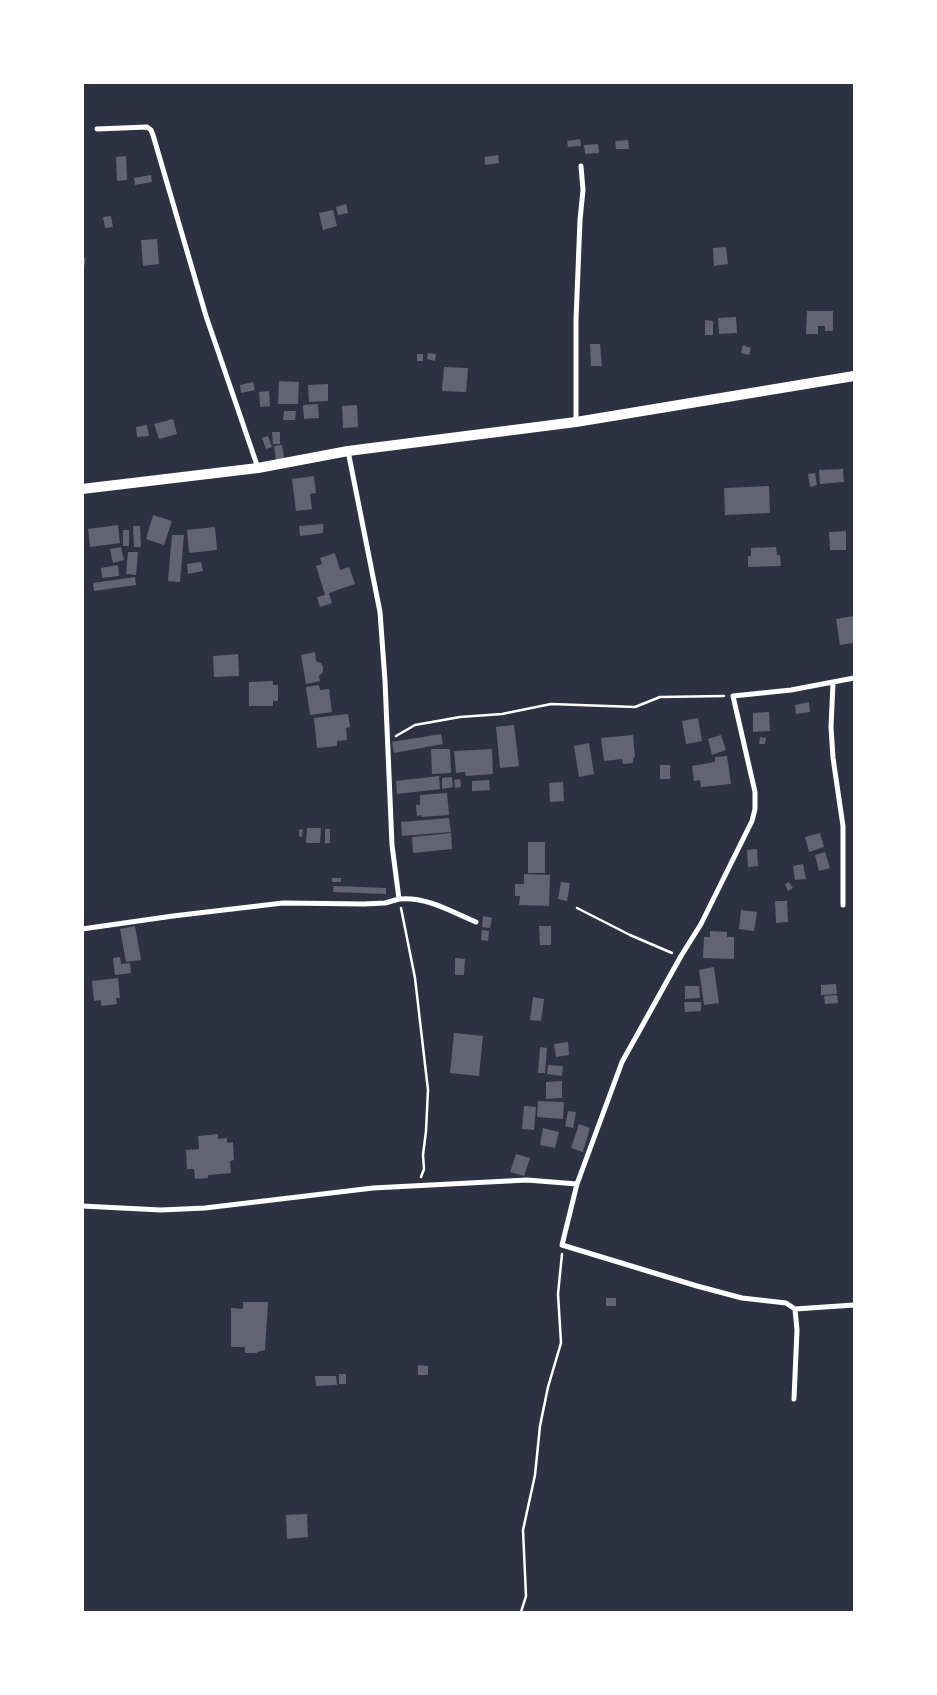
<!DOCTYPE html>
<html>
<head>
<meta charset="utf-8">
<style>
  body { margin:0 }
  #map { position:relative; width:937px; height:1695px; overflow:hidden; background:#2d3142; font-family:Signika,sans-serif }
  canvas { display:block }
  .frame { position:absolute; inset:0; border:84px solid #fff; pointer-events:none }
</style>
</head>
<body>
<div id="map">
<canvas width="937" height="1695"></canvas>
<div class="frame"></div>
</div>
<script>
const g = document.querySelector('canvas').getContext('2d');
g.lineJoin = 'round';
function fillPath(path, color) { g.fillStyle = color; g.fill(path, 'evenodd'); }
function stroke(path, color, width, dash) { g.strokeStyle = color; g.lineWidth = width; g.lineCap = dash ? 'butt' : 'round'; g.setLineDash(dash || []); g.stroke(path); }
const building = new Path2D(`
  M580 139 581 146 568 147 567 141Z
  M628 140 629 149H616L615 141Z
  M598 144 599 153 585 154 584 145Z
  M498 155 499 163 485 165V157Z
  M126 156 127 180 117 181 116 157Z
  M151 175 152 182 135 185 134 178Z
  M346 204 348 213 338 215 336 207Z
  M333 210 337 226 323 230 319 213Z
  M111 216 113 227 105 228 103 217Z
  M157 239 159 264 143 266 141 240Z
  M726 247 728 264 714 266 713 248Z
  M82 258H86L84 268H82Z
  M807 311H833V331H825V326H818V334H806Z
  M736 317 737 333 719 334 718 318Z
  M705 320 713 321V335H705Z
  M590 344H600L602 366H591Z
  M743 345 751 348 749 355 741 353Z
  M428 353 436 354 435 361 427 359Z
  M417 354H423V361H417Z
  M444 367 468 368 466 392 442 391Z
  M279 381 299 382 298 404H278Z
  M253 382 255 390 241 393 240 385Z
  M328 384V401L309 402 308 385Z
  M269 391 270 406 260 407 259 392Z
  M318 404 319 418 304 419 303 405Z
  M357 405 358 427 343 428 342 406Z
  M284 411H296L295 420H283Z
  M173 419 177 434 159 439 154 424Z
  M147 425 149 436 137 437 136 427Z
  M272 432H280V444H273Z
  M268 436 272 447 266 449 262 438Z
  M282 445 284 458 276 460 274 446Z
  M843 469 844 482 820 484 819 470Z
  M815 473 817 485 810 487 808 474Z
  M314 476 316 493 310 494 312 509 296 511 292 479Z
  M769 486 770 513 725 515 724 488Z
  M153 515 172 521 164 545 146 539Z
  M323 524V533L300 536 299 526Z
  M118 525 120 543 90 547 88 529Z
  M133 526H140L141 547H134Z
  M215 527 217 550 189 553 187 530Z
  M123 530H129V546H123Z
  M846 531V550H830L829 532Z
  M172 535H184L180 582 168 581Z
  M121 547 124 560 113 563 110 549Z
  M776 547 777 555H780L781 566 748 567V556H751V548Z
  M128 552H138L136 575 126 574Z
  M335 553 340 570 349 567 355 584 329 593 332 603 320 607 317 597 325 595 316 566 322 564 320 558Z
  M201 562 203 571 188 574 187 564Z
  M118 565 119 576 102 578 101 568Z
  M135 577 136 585 94 591 93 583Z
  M854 616V643L840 645 836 619Z
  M315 652 316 661 321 663 323 666V672L319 676 320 681 306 684 301 655Z
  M238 654 239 676 214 677 213 656Z
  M273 681V685H278V701H273V706H249V682Z
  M319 685 320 690 329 689 332 712 310 715 306 687Z
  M809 702 810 712 796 714 795 705Z
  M769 712 770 731 753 732V713Z
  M348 714 350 727 346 728 347 740 337 741V746L317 748 314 718Z
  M698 718 702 741 686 744 682 721Z
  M514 725 519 766 500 768 496 727Z
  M441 734 443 744 394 753 392 742Z
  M633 735 635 757 633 758V763L623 764 622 759 604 761 601 738Z
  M721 735 726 750 712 755 708 739Z
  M760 737 766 738 765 744H759Z
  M589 743 594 774 579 777 574 746Z
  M431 749H450L451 773 432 774Z
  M492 749 493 774 466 776 465 772 456 773 454 751Z
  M727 756 731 784 701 787 700 780 694 781 692 766 715 762V757Z
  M660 765H670V779H660Z
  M439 776 440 789 397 794 396 781Z
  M452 777 453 787 442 789V778Z
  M460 779 461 787 455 788 454 780Z
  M489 780 490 790 472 791V781Z
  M563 782 564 801 550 802 549 783Z
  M447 793 449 815 421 817V815L417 816 416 805H420V795Z
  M449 818 451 832 402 836 401 822Z
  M307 828H321L320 843H306Z
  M299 829 303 830 302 837 299 836Z
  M325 829H330V843H325Z
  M451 833 452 849 413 853 412 837Z
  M820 833 824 847 809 852 805 837Z
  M528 842H545V873H528Z
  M757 849 758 866 748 867 747 850Z
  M825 852 830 868 819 871 815 855Z
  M803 864 806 879 795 880 793 866Z
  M524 874 550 875 549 906 519 905 520 896H515V884H524Z
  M332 878H341V882H332Z
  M561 882 570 883 567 901 558 899Z
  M789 882 793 888 788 891 785 884Z
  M334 886 386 888V894L333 892Z
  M775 901H787L788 922 776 923Z
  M741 910 757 912 754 931 739 929Z
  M483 916 492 918 490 928 482 927Z
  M135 926 141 960 126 962 120 929Z
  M539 926H551V945H540Z
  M482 930 489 931 488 941 481 940Z
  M710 931 727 932V937H734V959L703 958 704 937H710Z
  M120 957 121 964 130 963 131 973 115 975 113 958Z
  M455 958 465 959 464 975H455Z
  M714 967 719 1003 704 1005 699 970Z
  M118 978 120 998H116L117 1004 101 1006V1000L94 1001 92 981Z
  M836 984 837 994 821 995V985Z
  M685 986H699L700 998 685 999Z
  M837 995 838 1003 825 1004 824 996Z
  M533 997 544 999 541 1021 530 1020Z
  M684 1002H701V1011L685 1012Z
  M454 1033 483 1036 479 1076 450 1073Z
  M568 1042 569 1055 556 1057 554 1044Z
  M540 1047 547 1048 545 1073H538Z
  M548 1065 563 1066 562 1076 547 1074Z
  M562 1081V1098L546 1099V1082Z
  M538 1101 564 1102 563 1119 537 1117Z
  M524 1106 536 1107 534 1130 522 1129Z
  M568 1111 576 1112 573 1128 565 1126Z
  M579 1124 590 1128 583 1152 571 1148Z
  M543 1128 559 1132 555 1148 540 1145Z
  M218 1134V1139L227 1138V1143L233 1142 234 1160 230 1161 231 1173 208 1175V1178L195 1179 194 1169H187L186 1150 199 1149 198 1136Z
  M516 1154 530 1158 524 1176 510 1172Z
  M606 1298H616V1306H606Z
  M243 1302H268L265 1350 257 1352V1353H245V1347H231V1308L243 1309Z
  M418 1365 428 1366V1375H418Z
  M339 1374H346V1384H339Z
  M315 1376H336L337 1385 316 1386Z
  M307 1514 308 1537 287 1539 286 1515Z`);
const path = new Path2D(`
  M396 736 415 725 460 717 502 714 551 704 635 707 660 697 724 696
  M401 908 415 978 428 1090 426 1131 423 1155 424 1169 421 1177
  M577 908 630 935 672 953
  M521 1612 526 1596 523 1530 535 1475 540 1426 548 1387 561 1343 558 1294 562 1254`);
const minor = new Path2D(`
  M97 129 147 127 151 130 153 135 206 316 258 468
  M576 422V320L580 220 583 190 581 166
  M348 451 380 612 385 681 392 845 399 899C426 896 452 912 476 922
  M854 678 791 690 733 696 755 792V809L752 821 701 924 681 956 622 1062 577 1184 562 1245 697 1286 742 1298 786 1303 795 1309 854 1305
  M833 683 831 727 833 758 843 826V905
  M82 929 173 916 283 903 364 904 385 903 399 899
  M82 1206 161 1210 205 1208 373 1188 527 1180 577 1184
  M794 1399 797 1330 795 1309`);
const secondary = new Path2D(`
  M82 489 258 468 348 451 576 422 854 376`);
fillPath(building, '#626471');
stroke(path, '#fff', 2.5);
stroke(minor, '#fff', 5);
stroke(secondary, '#fff', 10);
</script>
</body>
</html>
